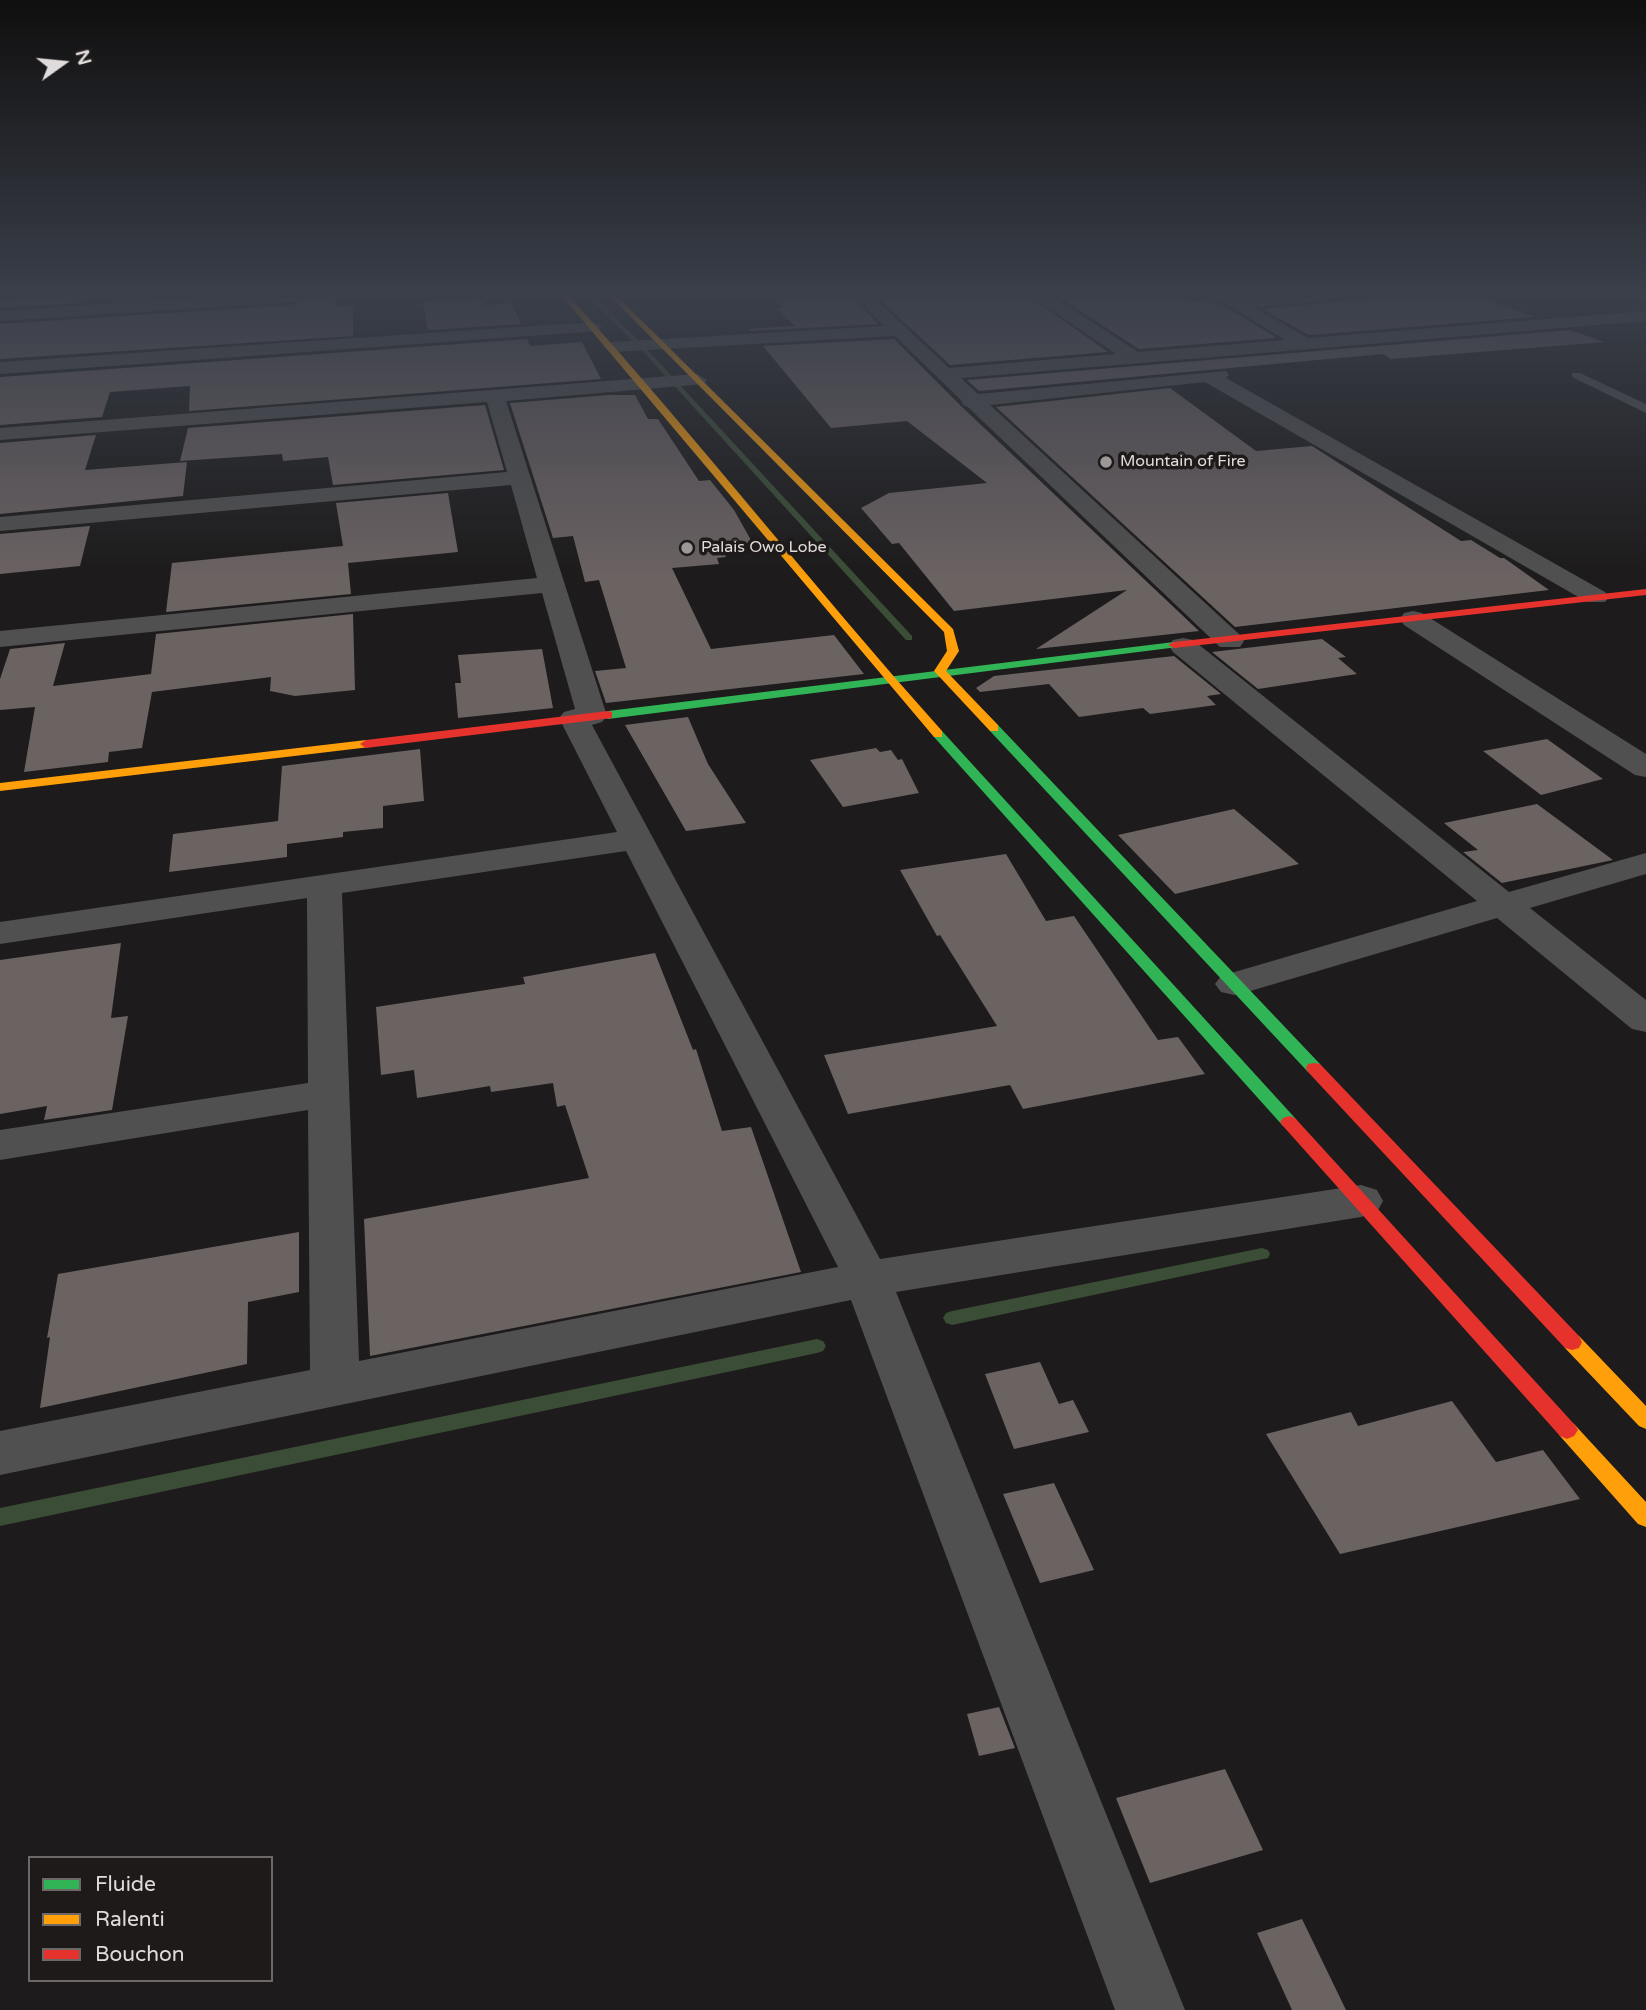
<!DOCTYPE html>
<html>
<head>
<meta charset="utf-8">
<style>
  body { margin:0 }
  #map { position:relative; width:1646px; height:2010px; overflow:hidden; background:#1d1b1b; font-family:"Varela Round",sans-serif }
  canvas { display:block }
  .legend { position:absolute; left:28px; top:1856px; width:245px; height:126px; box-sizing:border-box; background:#1e1a1a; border:2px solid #6c6868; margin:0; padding:9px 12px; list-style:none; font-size:21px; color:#e0dcdc }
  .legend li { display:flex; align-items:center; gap:14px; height:35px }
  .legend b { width:35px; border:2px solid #6c6868 }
  .north { position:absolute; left:28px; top:28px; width:70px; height:70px; -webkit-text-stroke:5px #1e1a1a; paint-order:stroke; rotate:75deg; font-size:19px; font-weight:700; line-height:28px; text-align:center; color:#e0dcdc }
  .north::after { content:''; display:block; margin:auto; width:24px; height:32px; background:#e0dcdc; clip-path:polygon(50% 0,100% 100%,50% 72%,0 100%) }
</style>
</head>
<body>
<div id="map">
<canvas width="1646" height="2010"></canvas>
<ul class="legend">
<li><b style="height:9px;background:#30b455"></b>Fluide</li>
<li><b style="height:9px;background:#ff9f0a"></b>Ralenti</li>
<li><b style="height:9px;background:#e5322d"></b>Bouchon</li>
</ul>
<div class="north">N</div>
</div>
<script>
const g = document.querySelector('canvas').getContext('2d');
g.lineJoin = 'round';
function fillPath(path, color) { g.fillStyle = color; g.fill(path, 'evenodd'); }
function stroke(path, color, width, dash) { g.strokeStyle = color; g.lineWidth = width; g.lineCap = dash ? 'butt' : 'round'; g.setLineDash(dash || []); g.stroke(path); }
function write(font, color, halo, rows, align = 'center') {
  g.font = font + ' "Varela Round",sans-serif'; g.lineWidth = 7; g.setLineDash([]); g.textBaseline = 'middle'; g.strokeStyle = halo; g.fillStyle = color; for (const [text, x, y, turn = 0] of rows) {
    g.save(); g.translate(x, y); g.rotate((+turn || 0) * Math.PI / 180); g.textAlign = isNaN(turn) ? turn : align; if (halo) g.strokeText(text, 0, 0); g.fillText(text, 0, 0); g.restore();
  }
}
const stream = new Path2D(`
  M588 297H595L642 344 912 636V640H906L638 346Z
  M1262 1248 1268 1250 1270 1254 1268 1258 952 1325 946 1323 943 1318 946 1313 952 1311Z
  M817 1339 823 1341 826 1346 823 1351 817 1353 0 1526V1508Z`);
const building = new Path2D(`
  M83 297 81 303 0 308V299Z
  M304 297H335L336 306 353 305V336L0 359V324L293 305Z
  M772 297H853L878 324 751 331 748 329 795 326 776 308H783Z
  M877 297H1030L1108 352 950 365Z
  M1059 297H1184L1192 302 1209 301 1231 310 1277 338 1139 349Z
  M1388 297H1480L1535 317 1309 335 1262 309Z
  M480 298 483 305 512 303 521 324 428 330 423 302Z
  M1570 330 1604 342 1391 359 1383 354 979 391 967 380Z
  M527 339 530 346 582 342 601 379 189 411 190 386 110 392 102 417 0 425V377Z
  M894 339 962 407 1199 631 1036 649 1127 590 954 611 899 543 892 544 861 508 889 493 987 483 907 421 831 428 763 346Z
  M1170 388 1256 451 1312 446 1461 541 1471 540 1500 558H1504L1549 590 1235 627 996 407Z
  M609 395H635L648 419H658L699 481 710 480 734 510 756 549 724 553 726 557 717 558 719 564 672 568 711 649 834 635 864 674 606 703 595 671 626 668 599 580 585 582 573 536 553 538 510 403Z
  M485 405 504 470 333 485 328 457 283 461 282 454 180 461 188 428Z
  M96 435 85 470 187 462 183 496 0 514V443Z
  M448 493 458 552 348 563 351 594 166 612 172 563 343 546 336 503Z
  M90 526 80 566 0 574V534Z
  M353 614 355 690 295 696 270 691 271 677 152 692 142 748 109 752 108 762 24 772 35 707 0 710V679L10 649 65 643 53 686 151 674 156 634Z
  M1322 639 1346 657 1338 658 1357 674 1258 689 1212 652Z
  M542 649 553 708 458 718 455 683H461L458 655Z
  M1174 656 1221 694 1207 696 1216 705 1150 714 1143 708 1079 717 1049 684 980 692 976 688 994 676Z
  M688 717 708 764 746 823 686 831 625 725Z
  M1547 739 1603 779 1541 795 1483 751Z
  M876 748 880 752 891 750 898 760 902 759 919 793 843 807 810 760Z
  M420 749 424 801 383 806V828L343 832V837L287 844V857L169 872 173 834 278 821 282 766Z
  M1537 804 1613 860 1502 883 1463 852 1478 850 1444 823Z
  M1234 809 1299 864 1175 894 1118 835Z
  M1006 854 1046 921 1074 916 1158 1040 1178 1037 1205 1074 1023 1109 1010 1085 848 1114 824 1055 997 1026 940 935 937 936 900 870Z
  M121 943 111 1018 128 1016 112 1110 44 1120 47 1106 0 1114V960Z
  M655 953 693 1050 696 1049 722 1131 751 1127 801 1272 370 1356 364 1219 589 1178 565 1105 557 1107 553 1083 491 1092 490 1086 417 1098 414 1070 381 1075 376 1007 525 984 523 977Z
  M299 1232V1292L248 1302 247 1364 40 1408 50 1337 47 1338 58 1274Z
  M1040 1362 1059 1404 1073 1400 1089 1432 1014 1449 985 1374Z
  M1452 1401 1496 1462 1543 1450 1580 1499 1340 1554 1266 1434 1351 1412 1358 1426Z
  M1054 1483 1094 1570 1040 1583 1003 1494Z
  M999 1707 1015 1748 979 1756 967 1714Z
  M1225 1769 1263 1850 1150 1883 1116 1798Z
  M1302 1919 1346 2010H1292L1257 1933Z`);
const lane = new Path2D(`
  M1572 373H1580L1646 404V413L1572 377Z`);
const street = new Path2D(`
  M208 297H301L293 302 0 321V311Z
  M855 297H873L949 368 1116 354 1033 297H1053L1138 352 1285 340 1215 297H1322L1314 302 1253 307 1308 338 1646 311V321L961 378 978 394 1226 371 1229 375 1226 378 1605 592 1609 597 1605 602H1587L1205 382 990 405 1240 635 1244 641 1240 647H1220L968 407 963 405 961 400 895 336 612 352 603 347 612 342 884 326Z
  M593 322 602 327 599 331 0 374V362Z
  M697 374 707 380 704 384 506 401 607 716 602 722 592 725 880 1259 1361 1185 1377 1190 1383 1201 1377 1212 1361 1217 896 1292 1185 2010H1115L851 1300 0 1475V1431L310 1370 308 1110 0 1160V1130L308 1083 307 898 0 944V922L617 832 559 718 564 712 575 709 542 593 0 647V631L537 578 511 485 0 531V517L507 472 487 402 0 440V428ZM626 851 838 1267 359 1361 342 893Z
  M1413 611 1422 613 1646 754V777L1635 775 1404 625 1400 619 1404 613Z
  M1183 638 1193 640 1509 892 1646 853V874L1530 908 1646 1000V1032L1632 1029 1497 918 1247 992 1234 995 1221 992 1215 984 1221 976 1477 901 1173 652 1169 646 1173 640Z`);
const fast = new Path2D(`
  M1174 642 1178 643V647L608 719 602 715 608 711Z
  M994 724 998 725 1320 1064 1322 1068 1320 1072H1308L990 731V725Z
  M938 730 942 731 1295 1118 1298 1122 1295 1126H1283L934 737V731Z`);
const slow = new Path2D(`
  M563 297H570C698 439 815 589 942 731V737H934Z
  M611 297H618L953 629 959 651 946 671 998 725V731H990L934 671 947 651 944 632Z
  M366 740 372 744 370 747 0 791V783Z
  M1572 1334 1579 1336 1646 1406V1429L1639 1426 1565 1348 1562 1342 1565 1336Z
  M1567 1421 1574 1424 1646 1502V1527L1638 1524 1560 1436 1556 1430 1560 1424Z`);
const jam = new Path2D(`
  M1646 589V595L1174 648 1168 645 1174 642Z
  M608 711 612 712V718L366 748 360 744 366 740Z
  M1314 1063 1320 1064 1579 1336 1582 1342 1579 1348 1572 1350 1565 1348 1308 1072 1306 1068 1308 1064Z
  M1289 1116 1295 1118 1574 1424 1578 1430 1574 1436 1567 1439 1560 1436 1283 1126 1280 1122 1283 1118Z`);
const markers = [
  [1106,462,7,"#9c9898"],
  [687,548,7,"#9c9898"]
];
const farPoinames = [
  ["Mountain of Fire",1120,462],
  ["Palais Owo Lobe",701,548]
];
fillPath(stream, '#3b4d36');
fillPath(building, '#6b6262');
fillPath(lane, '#515050');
fillPath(street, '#515050');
fillPath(fast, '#30b455');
fillPath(slow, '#ff9f0a');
fillPath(jam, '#e5322d');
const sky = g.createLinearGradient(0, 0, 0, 579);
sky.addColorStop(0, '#100f0f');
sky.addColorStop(0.51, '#3a3f4a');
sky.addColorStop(1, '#3a3f4a00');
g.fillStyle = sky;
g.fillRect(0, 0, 1646, 579);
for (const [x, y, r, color] of markers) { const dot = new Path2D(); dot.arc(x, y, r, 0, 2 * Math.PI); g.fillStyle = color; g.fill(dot); stroke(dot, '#1e1a1a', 2.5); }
write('16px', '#e0dcdc', '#1e1a1a', farPoinames, 'left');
</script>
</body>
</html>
